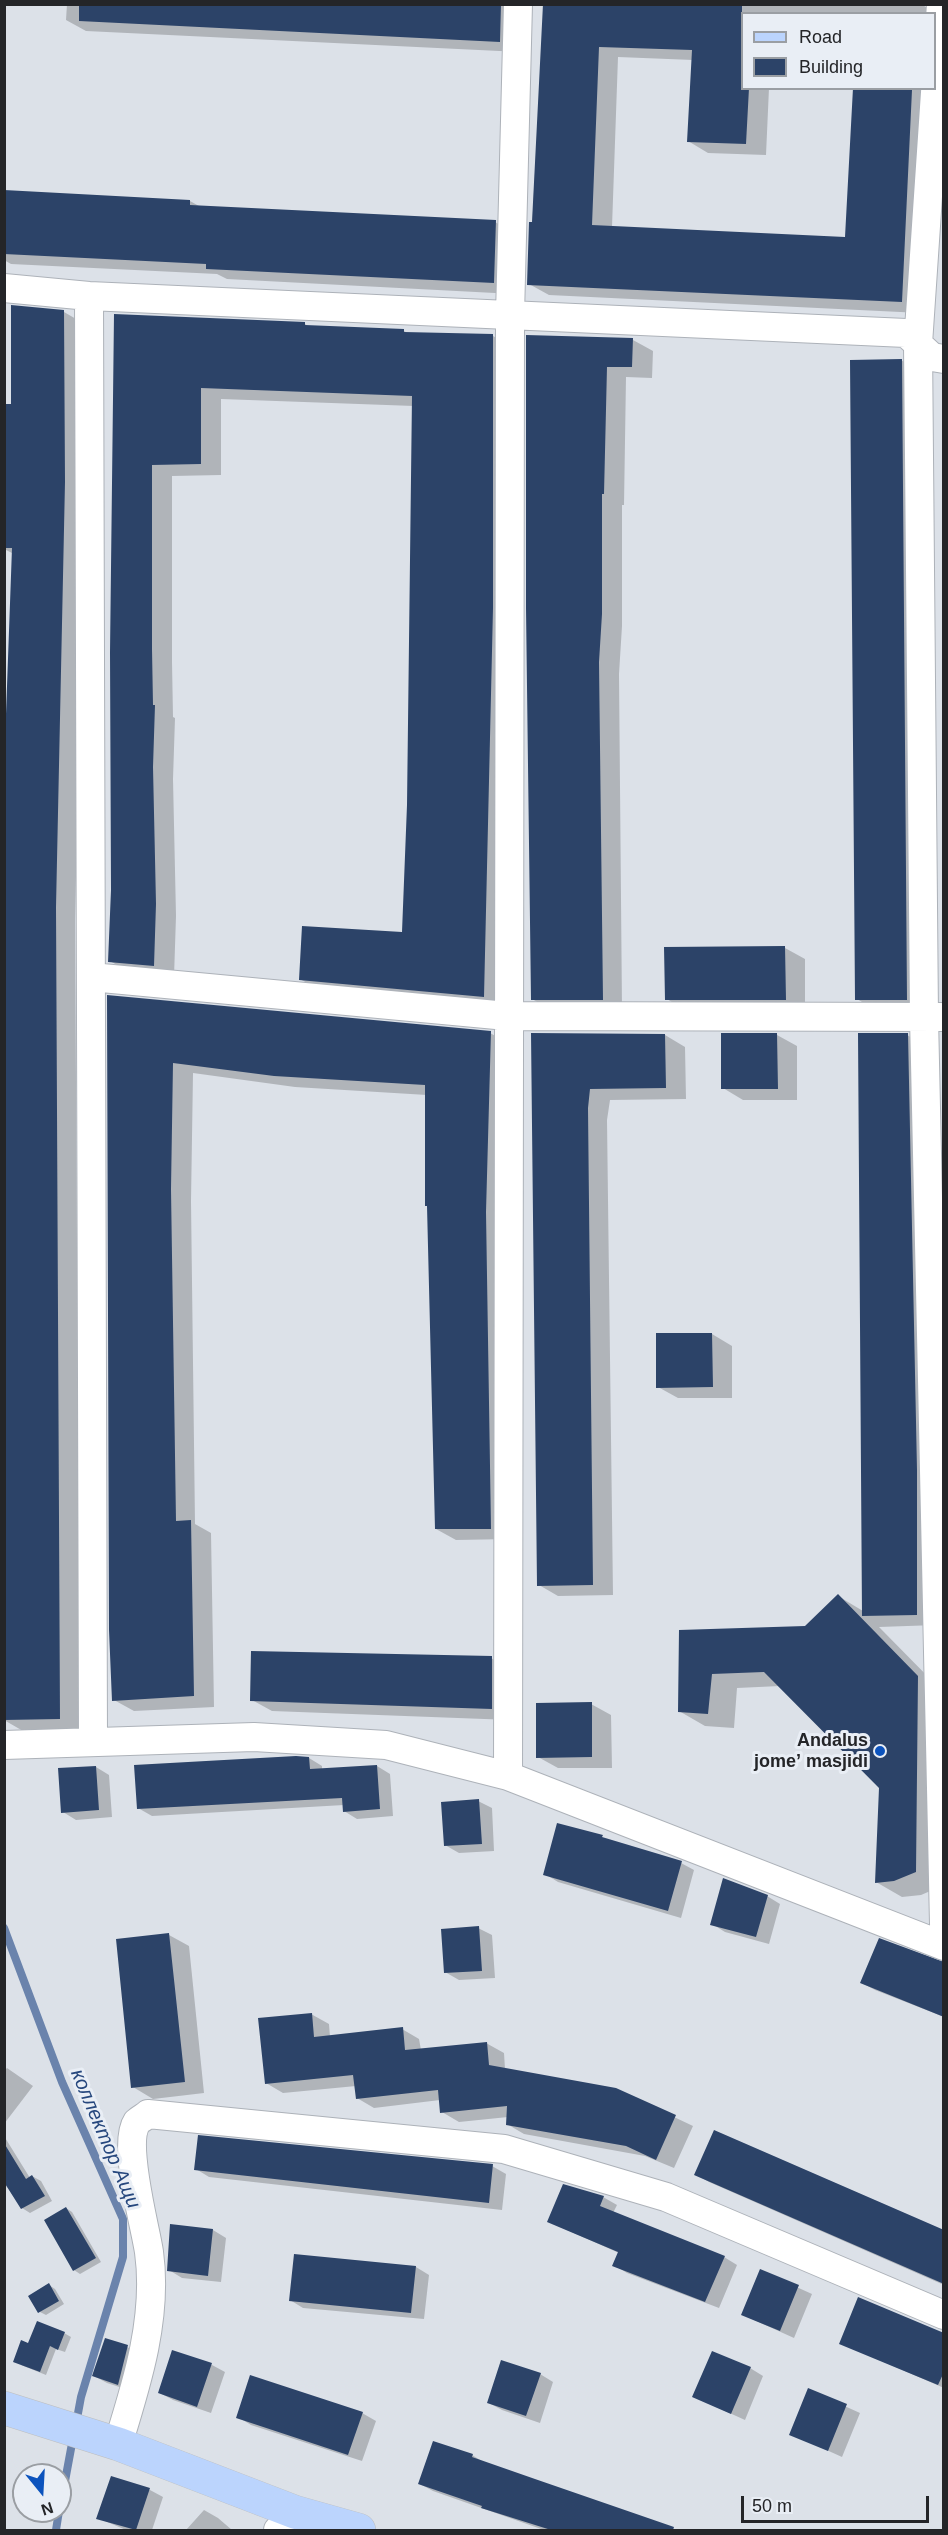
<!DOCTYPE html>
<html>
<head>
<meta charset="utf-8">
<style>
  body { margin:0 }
  #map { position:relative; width:948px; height:2535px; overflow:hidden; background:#dce1e8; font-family:Helvetica,sans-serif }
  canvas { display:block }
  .frame { position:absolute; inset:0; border:6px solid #242528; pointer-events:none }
  .legend { position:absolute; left:741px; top:12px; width:195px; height:78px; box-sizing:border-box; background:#e9eef5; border:2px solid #9a9ea3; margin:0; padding:8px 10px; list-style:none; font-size:18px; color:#242528 }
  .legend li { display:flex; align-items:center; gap:12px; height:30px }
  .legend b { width:30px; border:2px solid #9a9ea3 }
  .north { position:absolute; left:12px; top:2463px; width:60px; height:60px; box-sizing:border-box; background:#e9eef5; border:2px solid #9a9ea3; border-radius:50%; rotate:162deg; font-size:16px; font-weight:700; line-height:24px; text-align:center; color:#242528 }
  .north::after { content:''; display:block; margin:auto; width:21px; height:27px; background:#0c53bd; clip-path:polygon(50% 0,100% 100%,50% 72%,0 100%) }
  .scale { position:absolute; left:741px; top:2496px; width:188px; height:27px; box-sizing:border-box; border:3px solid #242528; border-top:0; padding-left:8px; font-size:18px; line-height:21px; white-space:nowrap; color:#242528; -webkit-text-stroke:4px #e9eef5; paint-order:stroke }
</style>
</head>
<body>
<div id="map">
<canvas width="948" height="2535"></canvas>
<div class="frame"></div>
<ul class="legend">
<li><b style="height:8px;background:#bbd4fd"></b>Road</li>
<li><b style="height:16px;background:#2c4368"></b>Building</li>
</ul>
<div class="north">N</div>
<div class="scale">50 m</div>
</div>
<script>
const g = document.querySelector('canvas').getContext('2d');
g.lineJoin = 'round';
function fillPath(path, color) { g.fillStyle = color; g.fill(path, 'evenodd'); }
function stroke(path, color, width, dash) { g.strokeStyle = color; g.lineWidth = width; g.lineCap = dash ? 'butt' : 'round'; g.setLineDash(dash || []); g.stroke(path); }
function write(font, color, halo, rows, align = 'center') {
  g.font = font + ' Helvetica,sans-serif'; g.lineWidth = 6; g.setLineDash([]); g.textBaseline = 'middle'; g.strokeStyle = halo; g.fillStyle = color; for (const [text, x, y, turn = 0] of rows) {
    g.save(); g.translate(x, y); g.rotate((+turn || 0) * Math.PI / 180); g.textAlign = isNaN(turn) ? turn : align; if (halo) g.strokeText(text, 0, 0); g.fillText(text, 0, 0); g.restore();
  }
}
const shadow = new Path2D(`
  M67 4H522L520 52 86 31 66 20Z
  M544 4H921L937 14H742V88H769L766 155 708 153 688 141 693 60 618 57 612 227 846 239 854 88H933L921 313 549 295 529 284Z
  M4 191 190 201 199 206 495 222 515 233 514 294 227 279 217 274 11 264 4 260Z
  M64 312 83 323 85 494 75 919 80 1729 23 1731 4 1720V791L14 554 4 549V406H13Z
  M115 315 305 324 309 327 404 331 409 334 493 336 514 348 505 1008 321 991 300 979 403 934 408 805 414 406 221 399V475L172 476V662L173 717 175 718 173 779 176 916 174 977 131 973 110 961 113 890Z
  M528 337 633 340 653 351 652 378 626 377 624 505H622V626L619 674 622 1010H552L532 999Z
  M901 360 921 372 927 1011H877L857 999Z
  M785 948 805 959V1011H686L667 999Z
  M109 997 490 1033 510 1044V1539L456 1540 436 1529 427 1095 295 1087 193 1073 191 1201 195 1524 211 1533 214 1707 134 1711 114 1700Z
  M533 1034 665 1035 685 1047 686 1099 610 1100 607 1120 613 1595 558 1596 539 1585Z
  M777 1035 797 1046V1100H743L723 1088Z
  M907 1035 927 1046 936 1625 879 1627 943 1692 942 1886 921 1895 902 1897 876 1882 880 1788 780 1686 737 1688 734 1728 705 1726 679 1711 680 1632 805 1627 838 1596 863 1611Z
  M712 1334 732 1346V1398H678L658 1387Z
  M491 1658 511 1669V1720L272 1711 252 1700Z
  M591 1704 611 1715 612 1768H558L538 1757Z
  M309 1758 322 1766V1770L377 1766 390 1774 393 1816 357 1819 344 1811V1805L152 1816 138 1808Z
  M96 1767 109 1775 112 1817 76 1820 63 1812Z
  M478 1801 492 1808 494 1851 459 1853 445 1845Z
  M558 1824 681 1863 694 1870 681 1918 558 1882 545 1874Z
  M767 1896 780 1904 769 1944 725 1932 712 1924Z
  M478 1928 492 1935 495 1978 459 1980 445 1972Z
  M169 1935 189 1946 204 2093 153 2099 133 2087Z
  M944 1963V2017L875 1990 862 1983Z
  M311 2014 329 2024 330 2037 402 2029 419 2039 421 2050 486 2043 504 2053 505 2069 615 2089 693 2126 674 2168 645 2156 524 2134 507 2124 508 2117 459 2122 442 2112 440 2100 374 2108 357 2098 356 2086 283 2093 266 2083Z
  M7 2068 33 2086 4 2124V2071Z
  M4 2136 30 2178 32 2176 41 2181 52 2201 30 2213 22 2208 4 2183Z
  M492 2166 506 2174 502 2210 209 2177 196 2169Z
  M695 2174 944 2232V2285L709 2182Z
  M603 2197 617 2205 613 2213 724 2257 737 2265 719 2308 627 2273 614 2265 619 2253 549 2222Z
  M66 2208 72 2212 101 2262 80 2274 74 2270Z
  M172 2226 213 2230 226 2238 221 2282 182 2278 169 2270Z
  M295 2256 416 2267 429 2275 424 2319 303 2308 290 2300Z
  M761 2271 812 2294 794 2338 743 2315Z
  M49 2285 55 2289 64 2304 46 2315 40 2312Z
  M64 2333 71 2337 65 2352 56 2349 46 2375 21 2365 29 2345Z
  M944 2334V2388L840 2343Z
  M127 2347 141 2354 132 2391 107 2383 94 2376Z
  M173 2352 212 2365 225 2372 211 2413 173 2400 160 2393Z
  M750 2368 763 2376 745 2420 694 2397Z
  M540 2374 553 2382 540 2423 502 2410 489 2403Z
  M809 2390 860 2413 842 2457 791 2434Z
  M362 2413 376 2421 362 2461 251 2425 238 2417Z
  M472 2455 485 2463 677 2530H544L433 2491 420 2484Z
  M112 2477 150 2490 163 2497 152 2530H126L98 2518Z
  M204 2510 218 2518 232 2530H186Z`);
const stream = new Path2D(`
  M4 1928 62 2082 123 2219V2257L81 2397 76 2424
  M60 2508 73 2438
  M56 2530 59 2511`);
const building = new Path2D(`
  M79 4H501L500 42 79 21Z
  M543 4H742V88H749L746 144 687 142 692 50 599 47 592 225 845 237 853 88 912 90 902 302 527 285 529 222H532Z
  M4 190 190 200V205L496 220 494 283 206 269V264L4 254Z
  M11 305 64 310 65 482 56 907 60 1719 4 1720V769L12 548H4V404H11Z
  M114 314 305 322V325L404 329V332L493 334V608L484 997 299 980 302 926 402 932 407 805 412 396 201 388V464L152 465V649L153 705H155L153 767 156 904 154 966 108 962 111 890 110 652Z
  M526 335 633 338 632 367H607L604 494H602V614L599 662 603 1000H531L526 608Z
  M902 359 907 1000H855L850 360Z
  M785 946 786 1000H665L664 947Z
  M107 995 491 1031 486 1212 491 1529H435L427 1206H425V1085L274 1076 173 1063 171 1189 176 1521 191 1520 194 1696 112 1701 109 1630Z
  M531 1033 665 1034 666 1088 590 1089 588 1108 593 1585 537 1586Z
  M721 1033H777L778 1089H721Z
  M858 1033H908L917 1470V1615L862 1616Z
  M656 1333H712L713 1387 656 1388Z
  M838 1594 918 1676 916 1872 894 1881 875 1883 879 1788 764 1672 712 1674 708 1714 678 1712 679 1630 805 1626Z
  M251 1651 492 1656V1709L250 1701Z
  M592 1702V1757L536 1758V1703Z
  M296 1756 309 1757 310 1769 377 1765 380 1809 343 1812 342 1798 137 1809 134 1765Z
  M96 1766 99 1810 61 1813 58 1768Z
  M479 1799 482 1844 444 1846 441 1802Z
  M557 1823 603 1835 602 1837 682 1861 668 1911 543 1875Z
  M723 1878 768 1895 756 1937 710 1925Z
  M479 1926 482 1971 444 1973 441 1929Z
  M169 1933 185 2082 131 2088 116 1939Z
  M879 1938 944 1962V2017L860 1983Z
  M312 2013 314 2037 403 2027 405 2050 487 2042 489 2065 616 2088 676 2115 656 2160 626 2146 506 2125 507 2106 440 2113 438 2090 356 2099 353 2075 265 2084 258 2018Z
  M714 2130 944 2230V2284L694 2175Z
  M198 2135 493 2164 489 2203 194 2170Z
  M4 2143 26 2179 32 2175 45 2196 21 2209 4 2182Z
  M563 2184 604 2196 600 2206 725 2256 705 2302 612 2266 618 2252 547 2222Z
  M66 2207 96 2258 73 2271 44 2220Z
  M170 2224 213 2229 208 2276 167 2271Z
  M294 2254 416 2266 411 2313 289 2301Z
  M760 2269 799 2285 780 2331 741 2315Z
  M49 2283 59 2301 38 2313 28 2296Z
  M858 2297 944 2333V2372L938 2385 839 2344Z
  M37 2321 65 2332 58 2350 50 2346 40 2372 13 2362 21 2340 28 2343Z
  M105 2338 128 2345 118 2385 92 2376Z
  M172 2350 212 2363 197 2407 158 2393Z
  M712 2351 751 2367 731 2414 692 2397Z
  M501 2360 541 2373 526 2416 487 2403Z
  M250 2375 363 2412 348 2455 236 2418Z
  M808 2388 847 2404 828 2451 789 2435Z
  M433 2441 473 2454 472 2457 535 2479 674 2527 673 2530H551L481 2508 482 2506 418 2484Z
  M111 2476 150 2488 136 2530 96 2519Z`);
const minor = new Path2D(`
  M941 4 918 344 924 1017 944 1924
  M4 288 89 296 906 333 932 357 944 359
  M89 296 93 1742
  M91 977 507 1016 941 1017
  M4 1745 254 1737 386 1745 508 1776 944 1946
  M508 1776 510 315 518 4
  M118 2444C137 2383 158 2317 149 2252 145 2225 122 2144 137 2122 140 2119 145 2117 148 2114L504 2149 666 2197 944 2315
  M278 2530 295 2512`);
const major = new Path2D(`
  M4 2408 118 2444 295 2512 359 2530`);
const markers = [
  [880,1751,6,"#0c53bd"]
];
const poiNames = [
  ["Andalus",868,1741],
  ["jome’ masjidi",868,1762]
];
const waterNames = [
  ["коллектор Ащи",105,2139,67]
];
fillPath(shadow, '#0003');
stroke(stream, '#6a83ac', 8);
fillPath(building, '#2c4368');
stroke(minor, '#adb2b9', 30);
stroke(major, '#bdbebe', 34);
stroke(minor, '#fff', 28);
stroke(major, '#bbd4fd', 33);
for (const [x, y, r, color] of markers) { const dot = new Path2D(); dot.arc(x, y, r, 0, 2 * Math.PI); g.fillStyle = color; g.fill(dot); stroke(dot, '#e9eef5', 2); }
write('bold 18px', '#242528', '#e9eef5', poiNames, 'right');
write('italic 20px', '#26477d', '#e9eef5', waterNames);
</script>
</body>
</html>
